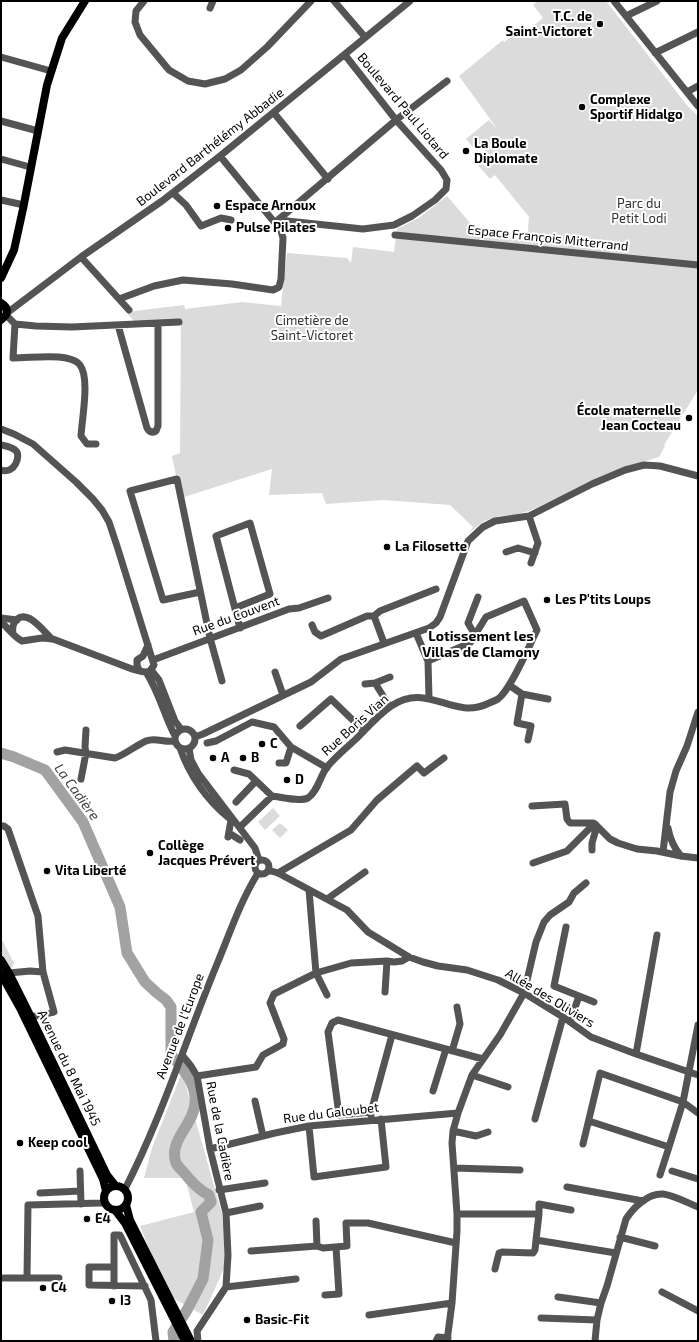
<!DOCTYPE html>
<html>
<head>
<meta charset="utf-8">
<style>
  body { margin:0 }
  #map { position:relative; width:699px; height:1342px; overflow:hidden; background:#fff; font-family:"Exo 2",sans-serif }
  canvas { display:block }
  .frame { position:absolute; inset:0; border:2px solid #000; pointer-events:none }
</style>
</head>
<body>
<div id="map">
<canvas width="699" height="1342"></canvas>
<div class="frame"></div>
</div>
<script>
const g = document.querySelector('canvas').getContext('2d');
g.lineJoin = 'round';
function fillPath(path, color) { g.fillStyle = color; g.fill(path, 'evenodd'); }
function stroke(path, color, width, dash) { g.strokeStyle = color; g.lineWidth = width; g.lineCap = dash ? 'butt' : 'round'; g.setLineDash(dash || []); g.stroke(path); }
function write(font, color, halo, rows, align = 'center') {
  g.font = font + ' "Exo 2",sans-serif'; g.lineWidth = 4; g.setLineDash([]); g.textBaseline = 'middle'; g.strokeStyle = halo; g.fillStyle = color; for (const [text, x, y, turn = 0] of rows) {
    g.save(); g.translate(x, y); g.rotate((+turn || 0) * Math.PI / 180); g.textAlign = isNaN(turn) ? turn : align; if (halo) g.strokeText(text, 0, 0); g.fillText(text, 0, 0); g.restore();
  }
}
const green = new Path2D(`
  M538 1H606L686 104 698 116V390L664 445 665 446 659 457 622 468 532 510 515 515 500 516 484 521 469 533 473 527 450 505 383 500 326 504 322 493 269 495 272 469 184 497 179 475 176 476 172 456 180 453 181 320 135 322 126 312 184 305 185 309 242 302 281 306 287 253 347 258 351 263 353 247 394 252 397 229 420 217 447 196 482 237 527 241 529 217 495 175 490 179 475 162 485 151 482 146 476 151 466 139 489 120 498 130 459 76 503 40 504 42 522 28 526 32 543 18 533 5Z
  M273 808 280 816 265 830 258 822Z
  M280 823 288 830 280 838 272 830Z
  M1 938 14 963 12 968 10 967 1 953Z
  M182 1072 222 1214 226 1264 203 1315 171 1297 156 1266 140 1226 194 1212 185 1178H144L152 1148Z`);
const river = new Path2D(`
  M1 753 14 757 45 770 83 822 120 907 127 953 145 982 157 993 166 1000 171 1007V1055C183 1069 197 1084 195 1103 194 1125 168 1140 176 1163 178 1167 183 1171 186 1175 193 1183 199 1190 209 1195L211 1202 201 1212 208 1240 203 1279 187 1310 173 1332 174 1341`);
const minor = new Path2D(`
  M144 1 136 11 135 22 140 35 169 70 188 81 205 84 225 79 241 70 267 47 311 1
  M334 1 365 37
  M614 1 698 106
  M210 8 213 1
  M626 16 657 1
  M655 53 698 32
  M1 57 51 71
  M687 92 698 86
  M274 113 328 179
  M1 121 38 131
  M220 156 275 223 278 220 363 229 394 225 412 216 435 200 446 189 447 180 441 170 396 120 345 55
  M1 159 30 167
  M173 193 186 205 201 226 221 218 231 220
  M1 200 24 205
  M278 220 396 120 447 81
  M395 235 698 265
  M81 257 119 299 154 286 183 280 232 284 273 290 279 287 281 279 283 238 281 231 275 223
  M119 299 129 310
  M7 313 81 257 162 201 220 156 410 1
  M6 315 15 324 13 358C29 358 51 355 66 358 71 359 77 361 80 365 90 378 82 418 81 436L87 444H96
  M15 324 36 326 72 327 179 322
  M118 325 147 428C149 432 152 433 156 431L158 426V323
  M1 429 14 434 33 444 76 482 93 499 102 510 109 522 117 546 154 665 150 671C144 674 138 670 132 669L53 639 42 638 22 641C14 637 8 628 1 622
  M1 445C6 446 13 447 16 451 21 455 15 475 1 470
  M529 516 538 543 531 563
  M506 552 518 548 535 553
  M200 592 163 600 130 491 177 479 210 638 222 681
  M235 608 270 594 250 523 216 536 240 628
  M374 616 384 643
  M1 618 17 620
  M312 625 315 632 321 636 367 616H374L380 611 436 589
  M13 633C12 628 13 623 17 619 29 610 44 632 52 639
  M416 633 428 661 429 698
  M475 635 468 623 478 597
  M153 660 289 609 299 608 328 598
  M139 670 137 665V660L143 656 148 645
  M151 670 159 680 175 721 181 729
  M146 672C159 692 164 715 175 736
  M275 672 283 695
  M365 684 375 683
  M509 685 522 694 548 699
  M522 694 517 723 531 726 528 740
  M390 707 375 683 390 677
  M300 726 331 699 364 731
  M175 739a10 10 0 1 1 20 0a10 10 0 1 1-20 0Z
  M195 737 203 734 311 682 341 659 429 628 436 623 440 617 468 541 483 527 495 521 529 516 592 484 625 470 644 465 660 466 698 476
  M207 743 216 741 252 722 274 727 291 747 327 768
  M180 748C189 775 207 800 229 818
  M189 748 191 760 198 773 255 848 259 860
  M57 752 65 750 115 758C126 754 135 746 146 741 155 737 165 743 174 741
  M279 763H286L291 747
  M234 770 249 774 272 796
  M81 779 86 753 85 747 86 730
  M236 802 256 781
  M532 806 565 804 567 819 570 823H593L595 824 610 839 618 843 637 849 657 851 681 856 698 858
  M1 826H4L8 829 38 916 43 972 54 1012 31 1017
  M240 827 272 796C281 797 300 802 308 798 318 791 320 776 327 767 335 757 346 748 356 739 367 728 378 715 391 706 428 681 452 720 487 704 491 702 495 701 498 699 511 689 529 646 537 630L524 601 486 617 470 643 428 661
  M668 828C670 839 674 848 681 856
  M229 833 240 840
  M228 837 231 820
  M592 850V843L597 826
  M663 852 670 792 676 771 687 746 698 712
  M255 867a7 7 0 1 1 14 0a7 7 0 1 1-14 0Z
  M533 863 567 851 589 829 597 826
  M268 870 278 873 347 910 368 932 409 957 423 962 438 966 467 970 498 980 524 993 563 1017 591 1037 636 1054 698 1075
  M278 873 351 830 377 800 417 766 424 773 444 758
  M309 890 316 973 327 995
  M327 899 365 872
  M566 927 554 986 579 996 570 1022
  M9 973 30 971 43 972
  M385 992 387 961
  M579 996 594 1002
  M452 1051 460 1024 457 1007
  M636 1054 657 935
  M182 1055 191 1066 197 1076 210 1149 226 1213 228 1255 226 1287 197 1331 198 1341
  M472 1075 508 1087
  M197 1076 256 1067 263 1055 283 1044 284 1039 270 1003 274 994 316 973 351 963 387 961 394 962 402 961 409 957
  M433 1091 446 1049
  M255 1101 263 1136
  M371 1112 339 1115 328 1032 332 1023 338 1020 483 1059
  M371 1115V1112L392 1035
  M535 1119 563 1017
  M589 1121 669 1147 683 1102 698 1025
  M309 1126 314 1177 386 1167 381 1119
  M453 1131 476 1136 488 1132
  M583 1144 600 1073 683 1102 698 1113
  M210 1149 275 1133 309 1126 458 1113
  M454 1168 520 1170
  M80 1171 81 1204
  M672 1171 698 1179
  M660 1175 669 1147
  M567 1187 643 1201
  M125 1189C162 1117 186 1039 217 964 230 933 240 902 258 873
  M219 1190 265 1183
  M40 1193 80 1191
  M226 1213 260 1206
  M457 1214H539L536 1240 616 1253
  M539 1214V1204L571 1210
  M316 1221 317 1246
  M620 1237 655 1246
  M251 1251 317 1246 323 1248 347 1246 346 1223H368L456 1243
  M495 1269 499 1253 502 1252 533 1253 535 1250 536 1240
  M1 1278H59
  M27 1278 28 1205 101 1203 105 1202
  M114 1286V1267
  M145 1286 89 1285V1267H114V1235H120L151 1300 156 1341
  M226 1287 296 1279
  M662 1292 698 1311
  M325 1295 339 1294 336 1247
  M558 1297 601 1303
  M369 1315 452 1303
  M541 1318 597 1320
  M436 1341 438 1337 448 1338
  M447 1341 452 1303 457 1231V1214L452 1143 453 1131 458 1113 472 1075 500 1035 524 993 536 942 544 922 550 915 569 902 574 893 586 883
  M595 1341 597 1320 601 1303 607 1286 626 1219C634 1207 648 1193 663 1194 673 1195 688 1203 698 1207`);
const major = new Path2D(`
  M1 278 14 250 23 209 47 85 62 38 85 1
  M1 303C6 306 8 310 6 315L1 320
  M1 960 9 973 31 1017 107 1175 115 1185
  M1 974 20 1008 103 1179 106 1191
  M104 1198a12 12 0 1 1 24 0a12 12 0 1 1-24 0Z
  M126 1205 130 1220 191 1341
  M115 1210 125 1223 185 1341`);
const markers = [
  [600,24,4,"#000"],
  [582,107,4,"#000"],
  [466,151,4,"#000"],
  [217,206,4,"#000"],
  [228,228,4,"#000"],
  [689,418,4,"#000"],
  [387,547,4,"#000"],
  [547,600,4,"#000"],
  [262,744,4,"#000"],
  [213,758,4,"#000"],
  [243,758,4,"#000"],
  [287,780,4,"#000"],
  [150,853,4,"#000"],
  [47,871,4,"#000"],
  [20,1143,4,"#000"],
  [87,1219,4,"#000"],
  [43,1288,4,"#000"],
  [112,1301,4,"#000"],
  [247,1320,4,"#000"]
];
const poiNames = [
  ["T.C. de",592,17,"right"],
  ["Saint-Victoret",592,32,"right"],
  ["Complexe",590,100],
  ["Sportif Hidalgo",590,115],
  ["La Boule",474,144],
  ["Diplomate",474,159],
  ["Espace Arnoux",225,206],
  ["Pulse Pilates",236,228],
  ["École maternelle",681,411,"right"],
  ["Jean Cocteau",681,426,"right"],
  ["La Filosette",395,547],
  ["Les P'tits Loups",555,600],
  ["C",270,744],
  ["A",221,758],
  ["B",251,758],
  ["D",295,780],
  ["Collège",158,846],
  ["Jacques Prévert",158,861],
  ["Vita Liberté",55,871],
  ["Keep cool",28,1143],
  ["E4",95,1219],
  ["C4",51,1288],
  ["I3",120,1301],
  ["Basic-Fit",255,1320]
];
const streetNames = [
  ["Boulevard Paul Liotard",403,106,50],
  ["Boulevard Barthélémy Abbadie",210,147,-38],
  ["Espace François Mitterrand",548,238,6],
  ["Rue du Couvent",236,616,-20],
  ["Rue Boris Vian",355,725,-42],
  ["Allée des Oliviers",550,998,31],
  ["Avenue de l'Europe",180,1026,-69],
  ["Avenue du 8 Mai 1945",69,1068,64],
  ["Rue du Galoubet",331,1113,-7],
  ["Rue de la Cadière",220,1131,79]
];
const parkNames = [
  ["Parc du",639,204],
  ["Petit Lodi",639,219],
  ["Cimetière de",312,321],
  ["Saint-Victoret",312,336]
];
const neighbourhoodNames = [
  ["Lotissement les",481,636],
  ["Villas de Clamony",481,652]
];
const waterNames = [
  ["La Cadière",77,792,54]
];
fillPath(green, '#dbdbdb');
stroke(river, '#a2a2a2', 11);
stroke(minor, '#545454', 7);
stroke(major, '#000', 8);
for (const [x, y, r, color] of markers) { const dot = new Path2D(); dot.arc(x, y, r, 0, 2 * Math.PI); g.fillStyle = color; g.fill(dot); stroke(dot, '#fff', 1.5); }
write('bold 13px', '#000', '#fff', poiNames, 'left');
write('13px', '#000', '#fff', streetNames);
write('13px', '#323232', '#fff', parkNames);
write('bold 14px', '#000', '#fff', neighbourhoodNames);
write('italic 14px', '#434343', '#fff', waterNames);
</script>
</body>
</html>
